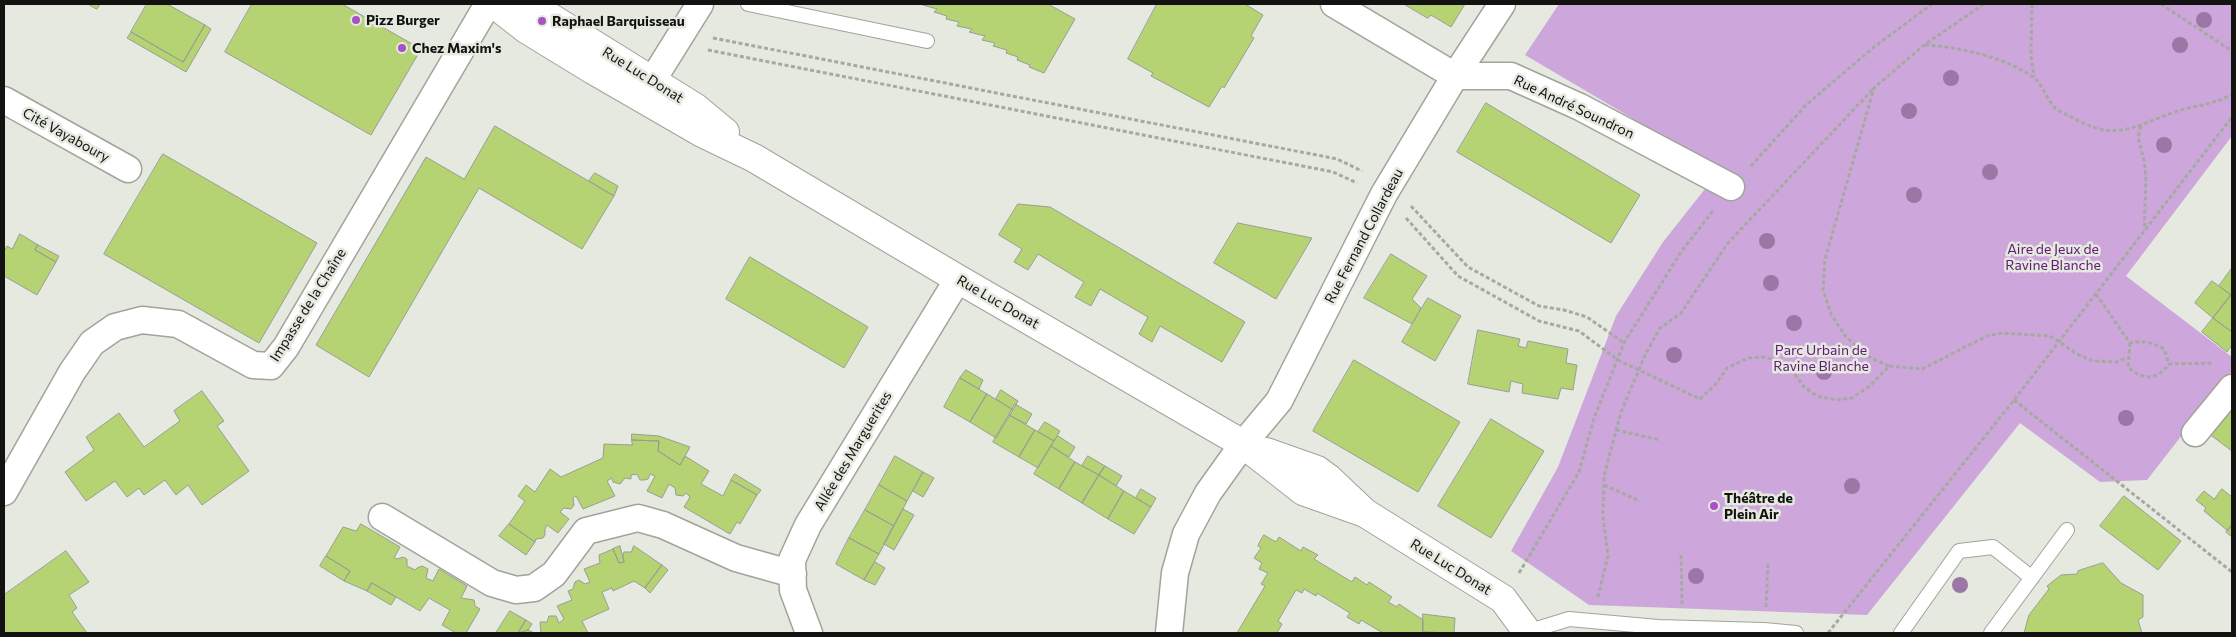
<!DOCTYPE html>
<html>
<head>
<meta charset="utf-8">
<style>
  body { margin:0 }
  #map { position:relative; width:2236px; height:637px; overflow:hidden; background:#e5e9df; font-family:Commissioner,sans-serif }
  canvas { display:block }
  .frame { position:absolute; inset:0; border:5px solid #121310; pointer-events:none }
</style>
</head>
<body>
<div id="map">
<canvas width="2236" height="637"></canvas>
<div class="frame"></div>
</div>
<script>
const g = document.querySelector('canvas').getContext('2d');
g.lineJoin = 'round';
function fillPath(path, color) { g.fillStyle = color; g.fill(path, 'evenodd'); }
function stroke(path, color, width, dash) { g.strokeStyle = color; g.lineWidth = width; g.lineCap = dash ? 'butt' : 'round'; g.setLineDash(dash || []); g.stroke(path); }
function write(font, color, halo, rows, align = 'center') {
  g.font = font + ' Commissioner,sans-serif'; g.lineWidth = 5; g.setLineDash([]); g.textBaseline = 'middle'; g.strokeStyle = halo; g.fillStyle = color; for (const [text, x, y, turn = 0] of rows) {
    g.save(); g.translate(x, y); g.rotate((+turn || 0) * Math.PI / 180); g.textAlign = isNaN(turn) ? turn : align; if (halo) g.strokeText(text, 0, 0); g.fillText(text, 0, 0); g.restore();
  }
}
const green = new Path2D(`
  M1559 4H2232V136L2126 276 2232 357V371L2147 480 2100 482 2020 423 1867 615 1589 605 1511 551 1558 467 1616 316 1663 242 1720 170 1525 55Z`);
const building = new Path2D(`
  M88 4H100L97 9Z
  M147 4H167L205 25 183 62 131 32Z
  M252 4H342L421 49 371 135 225 52Z
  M924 4H1048L1075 19 1044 73 1029 67 1030 65 1017 60 1018 57 1006 53 1007 50 993 46 995 43 982 40 985 36 969 32 972 29 957 26 959 22 946 19 947 16 934 12 937 9 923 5Z
  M1157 4H1245L1263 15 1251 36 1254 38 1224 88 1222 86 1209 107 1151 76 1153 73 1128 59Z
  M1404 4H1465L1451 27 1431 15 1428 18Z
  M205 25 211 29 186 72 127 38 131 32 183 62Z
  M1486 103 1640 195 1611 243 1457 152Z
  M495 126 614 196 582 249 479 188 369 377 316 345 426 157 464 179Z
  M163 154 317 243 259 343 104 254Z
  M595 173 618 186 614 196 589 181Z
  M1018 204 1050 207 1245 322 1222 362 1160 326 1152 342 1139 334 1148 317 1100 289 1091 306 1075 297 1084 282 1038 254 1028 270 1014 262 1022 249 999 235Z
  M1238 223 1312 238 1276 299 1214 263Z
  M20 234 38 245 35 250 56 262 37 295 4 276V251L7 246 12 249Z
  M38 245 59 256 56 262 35 250Z
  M1391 254 1427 276 1412 299 1421 308 1412 324 1364 298Z
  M750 257 868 327 844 368 726 299Z
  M2232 268V293L2231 295 2219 286Z
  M2212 281 2231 295 2213 318 2195 303Z
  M2231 295 2232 296V332L2213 318Z
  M1428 298 1461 316 1435 361 1402 342Z
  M2213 318 2232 332V345L2227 352 2202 332Z
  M1478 330 1520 339 1518 346 1526 348 1528 341 1568 349 1566 363 1577 365 1573 390 1561 388 1558 399 1522 393 1523 384 1511 381 1509 392 1468 384Z
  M1354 360 1460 422 1418 492 1313 431Z
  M966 370 983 380 979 389 960 378Z
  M960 378 987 394 970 422 944 407Z
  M1001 390 1018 401 1013 410 996 399Z
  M202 391 224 421 217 426 249 471 202 505 188 485 176 495 165 480 144 495 139 488 127 497 115 481 86 501 65 472 94 450 86 437 119 413 144 447 180 421 174 411Z
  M987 394 1013 410 996 438 970 422Z
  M1015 404 1032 414 1026 424 1009 415Z
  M2228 408 2232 411V451L2208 433Z
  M1009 415 1035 430 1019 457 993 442Z
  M1491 419 1544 451 1491 538 1438 506Z
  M1045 422 1060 431 1054 441 1038 432Z
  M1035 430 1054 441 1038 468 1019 457Z
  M632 434 659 436 690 447 680 465 658 451 659 441 632 440Z
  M1058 436 1075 447 1069 457 1051 446Z
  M632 440 659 441 658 451 680 465 685 456 709 471 701 484 723 496 731 480 757 495 740 524 737 522 730 534 684 507 690 497 686 493 683 496 676 495 675 488 669 484 662 498 647 491 655 476 650 474 648 479 644 480H640L637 474 631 475V479L625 478 620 484 613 482 612 478 607 481 615 496 583 509 576 496 573 498 574 505 571 509 564 508 560 512 569 519 558 533 547 525 545 529V535L543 538 536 539 535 542 509 524 525 501 518 496 526 485 535 492 550 469 561 477 603 458 604 444 632 445Z
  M1051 446 1075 462 1059 489 1034 474Z
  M895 456 923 472 907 501 879 485Z
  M1088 456 1105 466 1099 475 1082 466Z
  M1075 462 1099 475 1082 503 1059 489Z
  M1105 466 1122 476 1116 486 1099 475Z
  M923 472 934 478 923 497 913 491Z
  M735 474 761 490 757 495 731 480Z
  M1099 475 1124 491 1108 519 1082 503Z
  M879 485 907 501 894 526 865 510Z
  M1141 489 1156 498 1151 507 1136 498Z
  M2222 489 2232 497V525L2228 531 2204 511 2206 508 2196 500 2204 491 2214 499Z
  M1124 491 1151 507 1134 534 1108 519Z
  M2124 496 2181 541 2158 570 2100 526Z
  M903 509 914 515 894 550 884 544Z
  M865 510 894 526 879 554 849 538Z
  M361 524 400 547 394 558 397 559 403 557 407 559V566L415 570 417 568 422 566 428 569 426 578 433 581 439 569 467 586 461 598 474 600 475 606 480 609 466 633H456L442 625 450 610 429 598 420 611 372 583 367 591 344 581 350 571 326 556 343 527 356 531Z
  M509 524 535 542 526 555 499 536Z
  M2232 525V537L2226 532Z
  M1264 535 1276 542 1279 537 1301 551 1303 547 1318 555 1314 559 1352 582 1355 577 1367 585 1369 582 1392 597 1388 602 1397 607 1399 604 1423 620V632L1448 633H1383L1361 620 1359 624 1347 617 1350 613 1317 593 1316 596 1304 589 1302 593 1296 590 1278 621 1282 624 1277 633H1237L1265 586 1261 584 1268 573 1259 569 1262 563 1254 558 1261 548 1258 546Z
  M849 538 879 554 864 580 836 564Z
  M620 546 624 562 619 563 613 549Z
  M634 546 662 565 645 588 634 581 613 591 612 588 602 592 609 609 582 621 588 633H541L540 622H547L549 616H556L559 623 564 619 557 606 572 600 568 591 573 589 575 582 579 580 585 584 590 582 584 569 600 563 599 555 613 549 619 563 624 562 623 555 624 552H631Z
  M66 551 89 582 69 595 77 608 72 612 87 633H4V595Z
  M326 556 350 571 344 581 320 566Z
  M875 562 885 568 875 585 864 580Z
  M2103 563 2121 583 2143 595V617L2138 620 2142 633H2024L2029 615 2049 589 2047 586 2061 575 2077 574 2078 571Z
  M662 565 668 570 650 593 645 588Z
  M372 583 396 597 391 605 367 591Z
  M510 611 526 620 518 633H496Z
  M1423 614 1455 618 1454 633 1423 632Z
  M526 620 532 624 528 630 518 633Z
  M528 630 534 633H522L525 631Z`);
const path = new Path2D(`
  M2032 4 2031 55 2034 77
  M2161 4 2232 51
  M713 38 1337 159 1362 171
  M1925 45C1960 47 2004 57 2033 77 2041 82 2047 100 2055 108 2060 112 2068 115 2075 119 2117 142 2134 126 2175 112 2195 105 2214 105 2232 94
  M708 50 1333 172 1357 183
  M2141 126C2136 140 2140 143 2143 156 2149 181 2143 205 2145 230
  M1751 166 1806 105 1874 47 1932 4
  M1411 206 1468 267 1539 306 1564 310 1587 317 1624 343
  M1406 218 1458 276 1539 321 1579 331 1618 360 1700 399 1715 385 1727 368 1748 358 1764 357 1780 361 1794 373 1804 387 1817 396 1836 400 1852 398 1871 385 1889 366 1922 369 1987 336 2002 333 2050 336 2079 355 2093 361 2117 362 2127 358
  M2096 294 2130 343C2143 340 2152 342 2164 349L2169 364 2213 363
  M2130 343 2128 367C2142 380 2157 381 2169 364
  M1889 366 1871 358 1846 337 1831 314 1823 290 1825 259 1874 88 1924 45 1984 4
  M2014 400 2232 572
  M1616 430 1660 440
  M1604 485 1640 501
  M1681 555 1682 604
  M1519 573 1579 472 1594 418 1624 343 1681 252 1713 211
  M1598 597 1608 556 1603 517 1604 476 1621 412 1646 353 1660 328 1681 313 1728 243 1874 88
  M1766 607 1768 563
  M1828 633 2014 400 2232 117`);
const lane = new Path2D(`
  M748 4 927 41
  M1527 632 1569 619 1658 627 1764 630 1796 633
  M1901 633 1959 551 1993 547 2032 578
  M1991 633 2067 530`);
const street = new Path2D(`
  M1334 4 1455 76H1511L1580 107 1731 187
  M642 97 700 4
  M4 100 128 169
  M2195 433 2232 388
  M4 492 72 372 92 343 115 327 142 320 178 324 253 365 271 366 286 347 488 4
  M382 517 492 583 516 590 534 588 554 574 586 531 638 518 663 525 736 558 793 574
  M809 633 793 590 792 560 808 525 958 279
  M1169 633 1175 573 1186 534 1208 493 1243 444 1279 401 1384 194 1455 76 1502 4`);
const secondary = new Path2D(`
  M494 4 526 29 593 70 702 133 754 158 958 279 1243 444 1303 491 1365 513
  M523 4 537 9 696 108 725 132
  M1266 452 1317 470 1328 478 1365 513 1503 599 1528 633`);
const trees = [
  [2204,20],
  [2180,45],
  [1951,78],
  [1909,111],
  [2164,145],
  [1990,172],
  [1914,195],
  [1767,241],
  [1771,283],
  [1794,323],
  [1674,355],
  [1824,372],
  [2126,418],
  [1852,486],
  [1696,576],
  [1960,585]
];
const markers = [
  [356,20,5,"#a653c2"],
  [542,21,5,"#a653c2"],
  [402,48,5,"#a653c2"],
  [1714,506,5,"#a653c2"]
];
const poiNames = [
  ["Pizz Burger",366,20],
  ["Raphael Barquisseau",552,21],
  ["Chez Maxim's",412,48],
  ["Théâtre de",1724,498],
  ["Plein Air",1724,514]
];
const streetNames = [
  ["Rue Luc Donat",643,75,32],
  ["Rue André Soundron",1574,107,25],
  ["Cité Vayaboury",66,135,29],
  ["Rue Fernand Collardeau",1364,236,-62],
  ["Rue Luc Donat",998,302,30],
  ["Impasse de la Chaîne",308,305,-58],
  ["Allée des Marguerites",853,451,-59],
  ["Rue Luc Donat",1451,567,32]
];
const parkNames = [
  ["Aire de Jeux de",2053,249],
  ["Ravine Blanche",2053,265],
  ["Parc Urbain de",1821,350],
  ["Ravine Blanche",1821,366]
];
fillPath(green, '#cda7db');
fillPath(building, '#b5d373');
stroke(building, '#999d93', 1);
stroke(lane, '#a0a49a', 16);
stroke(street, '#a0a49a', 29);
stroke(secondary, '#a0a49a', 30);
stroke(path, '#a6a9a1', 3, [4, 2.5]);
stroke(lane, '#fff', 14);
stroke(street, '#fff', 26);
stroke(secondary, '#fff', 28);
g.fillStyle = '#9c76a5';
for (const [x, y] of trees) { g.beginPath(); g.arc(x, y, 8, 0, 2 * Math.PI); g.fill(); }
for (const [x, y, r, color] of markers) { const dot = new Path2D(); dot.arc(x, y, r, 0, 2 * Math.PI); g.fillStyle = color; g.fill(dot); stroke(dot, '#e5e9df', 2); }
write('bold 14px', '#121310', '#e5e9df', poiNames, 'left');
write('14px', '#121310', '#e5e9df', streetNames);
write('14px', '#601776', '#e5e9df', parkNames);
</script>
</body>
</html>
